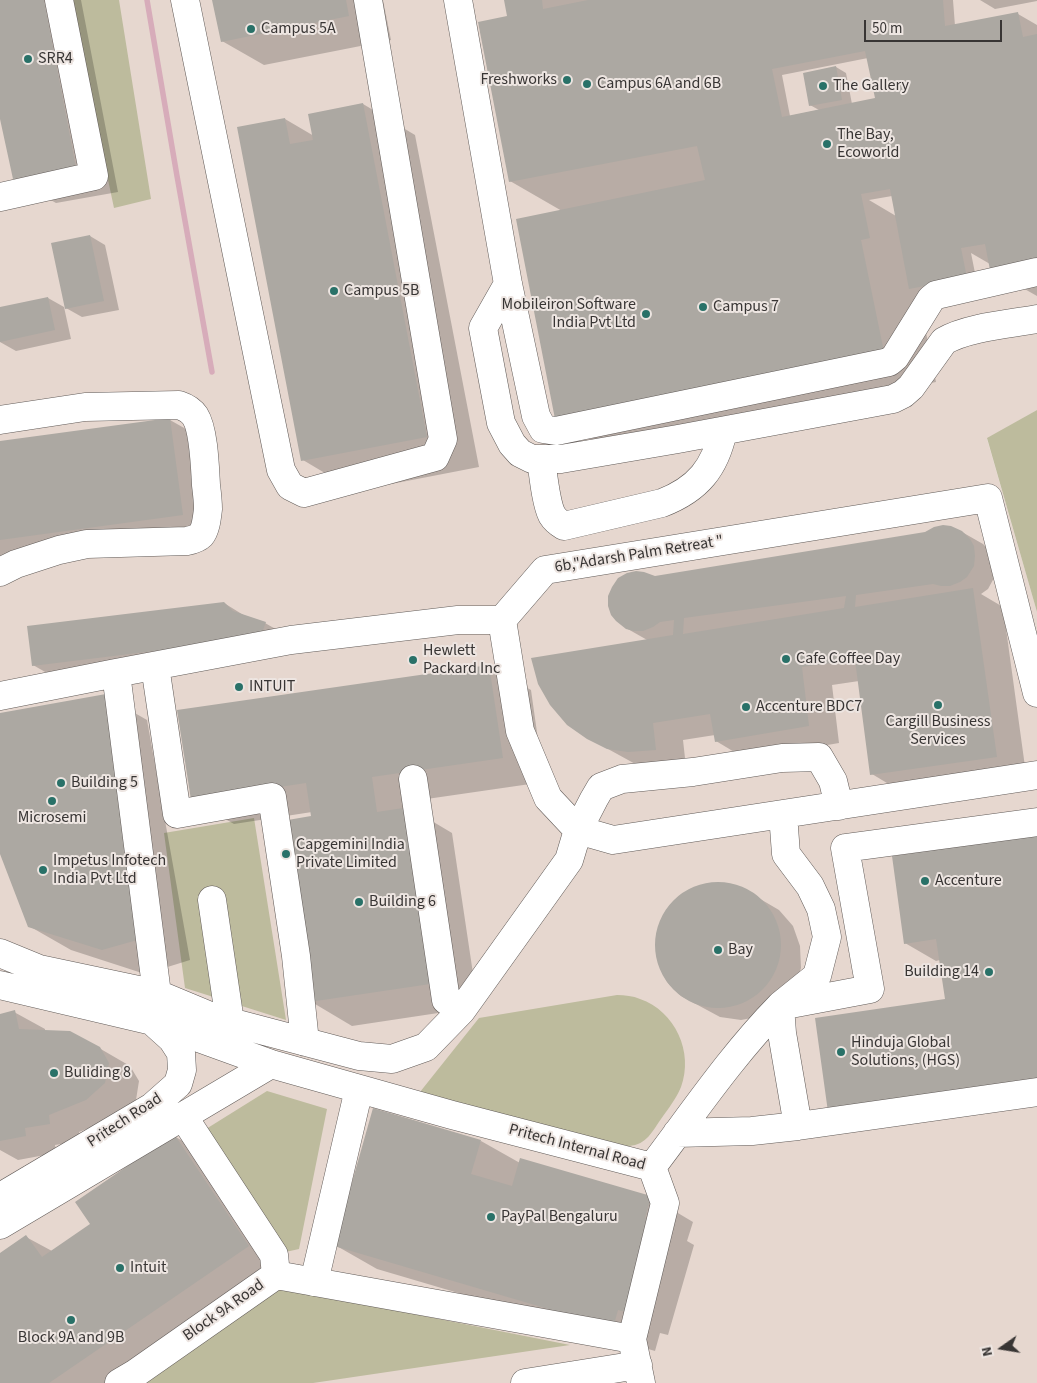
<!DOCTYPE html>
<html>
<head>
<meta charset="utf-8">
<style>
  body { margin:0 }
  #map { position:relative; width:1037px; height:1383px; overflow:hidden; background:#ede5e1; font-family:"Source Sans 3",sans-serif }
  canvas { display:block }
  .north { position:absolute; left:977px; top:1323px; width:50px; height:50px; -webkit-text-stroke:4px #ede5e1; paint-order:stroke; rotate:257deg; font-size:14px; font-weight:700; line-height:20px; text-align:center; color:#383534 }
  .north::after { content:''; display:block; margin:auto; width:18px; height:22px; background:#383534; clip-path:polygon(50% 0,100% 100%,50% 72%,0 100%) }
  .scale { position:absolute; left:864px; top:20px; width:138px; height:22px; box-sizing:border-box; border:2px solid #383534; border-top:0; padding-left:6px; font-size:15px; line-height:18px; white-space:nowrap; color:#383534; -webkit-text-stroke:4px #ede5e1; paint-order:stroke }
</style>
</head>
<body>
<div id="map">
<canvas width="1037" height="1383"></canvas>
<div class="north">N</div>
<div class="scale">50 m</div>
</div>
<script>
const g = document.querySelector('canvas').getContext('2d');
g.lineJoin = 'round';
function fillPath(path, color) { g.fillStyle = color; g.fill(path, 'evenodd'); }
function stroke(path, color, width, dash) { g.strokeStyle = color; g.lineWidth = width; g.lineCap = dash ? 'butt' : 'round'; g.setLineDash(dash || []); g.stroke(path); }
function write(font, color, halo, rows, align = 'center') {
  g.font = font + ' "Source Sans 3",sans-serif'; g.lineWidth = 4; g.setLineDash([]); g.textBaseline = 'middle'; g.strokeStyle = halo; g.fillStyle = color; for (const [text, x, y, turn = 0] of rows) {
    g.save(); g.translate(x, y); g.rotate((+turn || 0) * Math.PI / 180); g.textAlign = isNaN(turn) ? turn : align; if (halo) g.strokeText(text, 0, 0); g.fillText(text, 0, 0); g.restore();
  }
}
const built = new Path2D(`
  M0 0H1037V410L987 439 1037 612V1383H0Z`);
const green = new Path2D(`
  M70 0H119L151 199 114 208Z
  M1037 410V612L987 438Z
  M254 818 286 1020 185 988 164 833Z
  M617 995C625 995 633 996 640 999 675 1011 694 1052 681 1087 676 1099 668 1109 661 1119 650 1135 645 1147 623 1146L420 1092 479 1018Z
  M267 1091 327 1109 299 1249 281 1253 206 1129Z
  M278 1287 570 1345 313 1383H132Z`);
const shadow = new Path2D(`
  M0 0H81L118 192 56 203 14 179 0 113Z
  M213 0H383L391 40 264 65 222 41Z
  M505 0H588V1L595 0H953L955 26 1018 14 1037 25V296L991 270 990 264 971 253 977 283 920 294 918 293 936 382 608 448 556 418 562 211 510 181 508 17ZM868 58 877 99 852 104 846 73 836 67 810 105 819 110 790 116 782 75ZM892 196 896 216 869 200Z
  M980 0H1037V1L995 9Z
  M363 104 415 135 479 467 355 491 303 460 285 119 314 136Z
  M90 236 105 245 119 310 82 317 66 308Z
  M48 298 64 307 71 339 16 351 0 342V308Z
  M170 420 200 437 213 532 0 561V443Z
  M962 532 983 544 991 552 994 578 988 589 981 594 1003 607 1026 774 902 792 872 774 859 681 832 685 839 743 746 759 716 741 715 735 683 740 686 767 639 766 588 738 649 641 626 628 655 577Z
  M224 603 245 616 265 623 286 635 54 677 33 665Z
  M489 666 531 690 544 782 413 801 415 811 452 833 478 1007 352 1026 310 1001 312 812 234 824 192 800Z
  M105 696 147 720 190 960 145 974 71 950 29 926 0 850V714Z
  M1037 837 940 960 936 961 905 943Z
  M717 883 738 886 779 910 793 926 800 946 801 968 794 988 762 1016 741 1020 720 1017 681 996 667 982 659 964 656 945 659 926 667 909 681 895 698 886Z
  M14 1012 45 1029V1032L99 1048 130 1066 139 1081 136 1100 117 1117 79 1132 80 1141 55 1145 56 1153 18 1160 0 1150V1015Z
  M174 1136 204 1153 279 1264 105 1383H0V1255L26 1237 52 1251 92 1224Z
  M481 1141 520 1163 651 1197 693 1222 687 1241 694 1245 668 1335 660 1333 655 1351 377 1269 335 1245Z`);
const stream = new Path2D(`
  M147 0 177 176 212 372`);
const building = new Path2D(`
  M0 0H44L76 168 13 179 0 119Z
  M212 0H346L349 16 221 42Z
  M504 0H542L543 9 588 0H943L945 26 1018 12 1023 37 1037 34V261L990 270 985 244 961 248 967 278 909 289 890 189 861 194 870 238 861 240 884 352 555 419 516 219 705 180 697 146 509 182 478 22 507 16ZM865 51 875 98 782 117 772 69Z
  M836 66 842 100 809 106 803 73Z
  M363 103 427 437 301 461 237 127 285 118 290 144 313 140 308 114Z
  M90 235 104 301 65 309 51 243Z
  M48 297 55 330 0 342V307Z
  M170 418 183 515 0 540V441Z
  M943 525 951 526 962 531 970 539 974 546 975 556 974 566 967 577 960 582 950 586H941L933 584 856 595 855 607 973 588 997 757 870 775 855 660 802 667 809 726 715 742 710 714 653 723 656 750 628 752 607 749 587 739 567 725 550 705 538 684 531 658 673 635 674 620 660 622 653 627 643 631H634L626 629 616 621 611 615 608 606V596L612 587 618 578 627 573 636 571 644 572 655 576 925 532 934 527ZM846 596 844 608 683 634 684 618Z
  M224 602 233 611 266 622 260 638 32 666 27 626Z
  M489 665 503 758 372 777 377 812 410 807 437 983 309 1002 282 821 311 816 306 783 191 800 177 710Z
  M106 694 148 937 102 950 28 927 0 854V713Z
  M1037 835V1082L828 1112 815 1018 945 999 936 939 904 944 892 856Z
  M655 945a63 63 0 1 1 126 0a63 63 0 1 1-126 0Z
  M15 1010 19 1029 70 1031 100 1047 109 1063 105 1083 86 1100 49 1115 50 1124 25 1128 26 1136 0 1141V1014Z
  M373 1108 481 1140 471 1174 512 1186 520 1158 651 1196 645 1218 652 1220 626 1312 618 1310 613 1328 334 1246Z
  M174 1134 249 1246 49 1383H0V1253L26 1235 42 1257 90 1224 75 1202Z`);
const minor = new Path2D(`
  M185 0 281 470 290 486 304 493 435 457 443 439 368 0
  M458 0 508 284 536 416 543 429 556 431 889 362 895 357 931 299 936 295 1037 272
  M0 197 94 176 59 0
  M508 284 483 328 501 423 512 444 520 453 532 459H561L678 439 893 399 903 394 911 387 944 341C968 327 1010 324 1037 319
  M0 420 85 407 179 405C185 407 191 410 195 416 204 430 205 468 206 485 207 493 208 501 208 509 207 517 206 529 201 535 197 539 192 540 187 541L87 544 59 550 16 564 0 572
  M541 459C543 473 546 504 552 515 555 520 559 523 564 526L662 503C698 489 715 468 723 431
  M502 620H458L291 640 116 673 157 994 152 1021 271 1064 452 1115 652 1167 665 1203 632 1339 641 1383
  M155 666 177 814 272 797 296 956 305 1042
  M1037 693 988 498 545 570 502 620 520 731 548 798 578 830 613 840 1037 775
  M0 696 116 673
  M413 779 446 1000 461 1011
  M212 900 230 1022
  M0 953 39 969 157 994 217 1019 230 1022 359 1056 392 1059 426 1047 461 1011 569 860 578 830 594 799 601 787 622 779 693 772 782 758 819 757 833 781 839 806
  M0 985 152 1021 172 1039 181 1053 182 1070 178 1084 152 1107 2 1196H0
  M781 1005 817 976 827 937 821 909 810 886 786 854 783 814
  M780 1006 870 989 845 848 1037 822
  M798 1126 1037 1092
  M652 1167C693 1113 732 1055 780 1006L782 1033 798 1126 752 1131 677 1133
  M0 1225 271 1064
  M276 1275 632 1339
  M314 1282 359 1089
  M119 1383 136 1373 276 1275 274 1255 183 1116
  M525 1383 638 1365`);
const markers = [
  [251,29,5,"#297168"],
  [28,59,5,"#297168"],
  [567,80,5,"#297168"],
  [587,84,5,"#297168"],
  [823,86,5,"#297168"],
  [827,144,5,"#297168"],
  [334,291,5,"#297168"],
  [703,307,5,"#297168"],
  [646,314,5,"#297168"],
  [786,659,5,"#297168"],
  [413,660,5,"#297168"],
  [239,687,5,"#297168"],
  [938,705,5,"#297168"],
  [746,707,5,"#297168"],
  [61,783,5,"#297168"],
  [52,801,5,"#297168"],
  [286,854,5,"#297168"],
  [43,870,5,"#297168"],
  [925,881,5,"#297168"],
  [359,902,5,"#297168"],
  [718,950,5,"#297168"],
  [989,972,5,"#297168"],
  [841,1052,5,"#297168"],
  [54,1073,5,"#297168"],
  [491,1217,5,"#297168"],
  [120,1268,5,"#297168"],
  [71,1320,5,"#297168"]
];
const poiNames = [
  ["Campus 5A",261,29],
  ["SRR4",38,59],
  ["Freshworks",557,80,"right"],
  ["Campus 6A and 6B",597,84],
  ["The Gallery",833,86],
  ["The Bay,",837,135],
  ["Ecoworld",837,153],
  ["Campus 5B",344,291],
  ["Mobileiron Software",636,305,"right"],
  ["India Pvt Ltd",636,323,"right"],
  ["Campus 7",713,307],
  ["Hewlett",423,651],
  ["Packard Inc",423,669],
  ["Cafe Coffee Day",796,659],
  ["INTUIT",249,687],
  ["Accenture BDC7",756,707],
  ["Cargill Business",938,722,"center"],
  ["Services",938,740,"center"],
  ["Building 5",71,783],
  ["Microsemi",52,818,"center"],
  ["Capgemini India",296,845],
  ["Private Limited",296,863],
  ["Impetus Infotech",53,861],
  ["India Pvt Ltd",53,879],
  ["Accenture",935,881],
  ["Building 6",369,902],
  ["Bay",728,950],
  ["Building 14",979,972,"right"],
  ["Hinduja Global",851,1043],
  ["Solutions, (HGS)",851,1061],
  ["Buliding 8",64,1073],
  ["PayPal Bengaluru",501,1217],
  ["Intuit",130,1268],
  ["Block 9A and 9B",71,1338,"center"]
];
const streetNames = [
  ["6b,\"Adarsh Palm Retreat \"",639,555,-9],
  ["Pritech Road",125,1121,-33],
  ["Pritech Internal Road",577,1148,15],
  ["Block 9A Road",224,1311,-35]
];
fillPath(built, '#e6d7cf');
fillPath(green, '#bdbb9d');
fillPath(shadow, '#0003');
stroke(stream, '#d7acba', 5.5);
fillPath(building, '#aca8a2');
stroke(minor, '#625c59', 29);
stroke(minor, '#fff', 28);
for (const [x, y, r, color] of markers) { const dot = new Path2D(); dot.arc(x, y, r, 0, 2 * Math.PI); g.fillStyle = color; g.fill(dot); stroke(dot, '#ede5e1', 2); }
write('16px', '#383534', '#ede5e1', poiNames, 'left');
write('16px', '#383534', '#ede5e1', streetNames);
</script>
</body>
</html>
